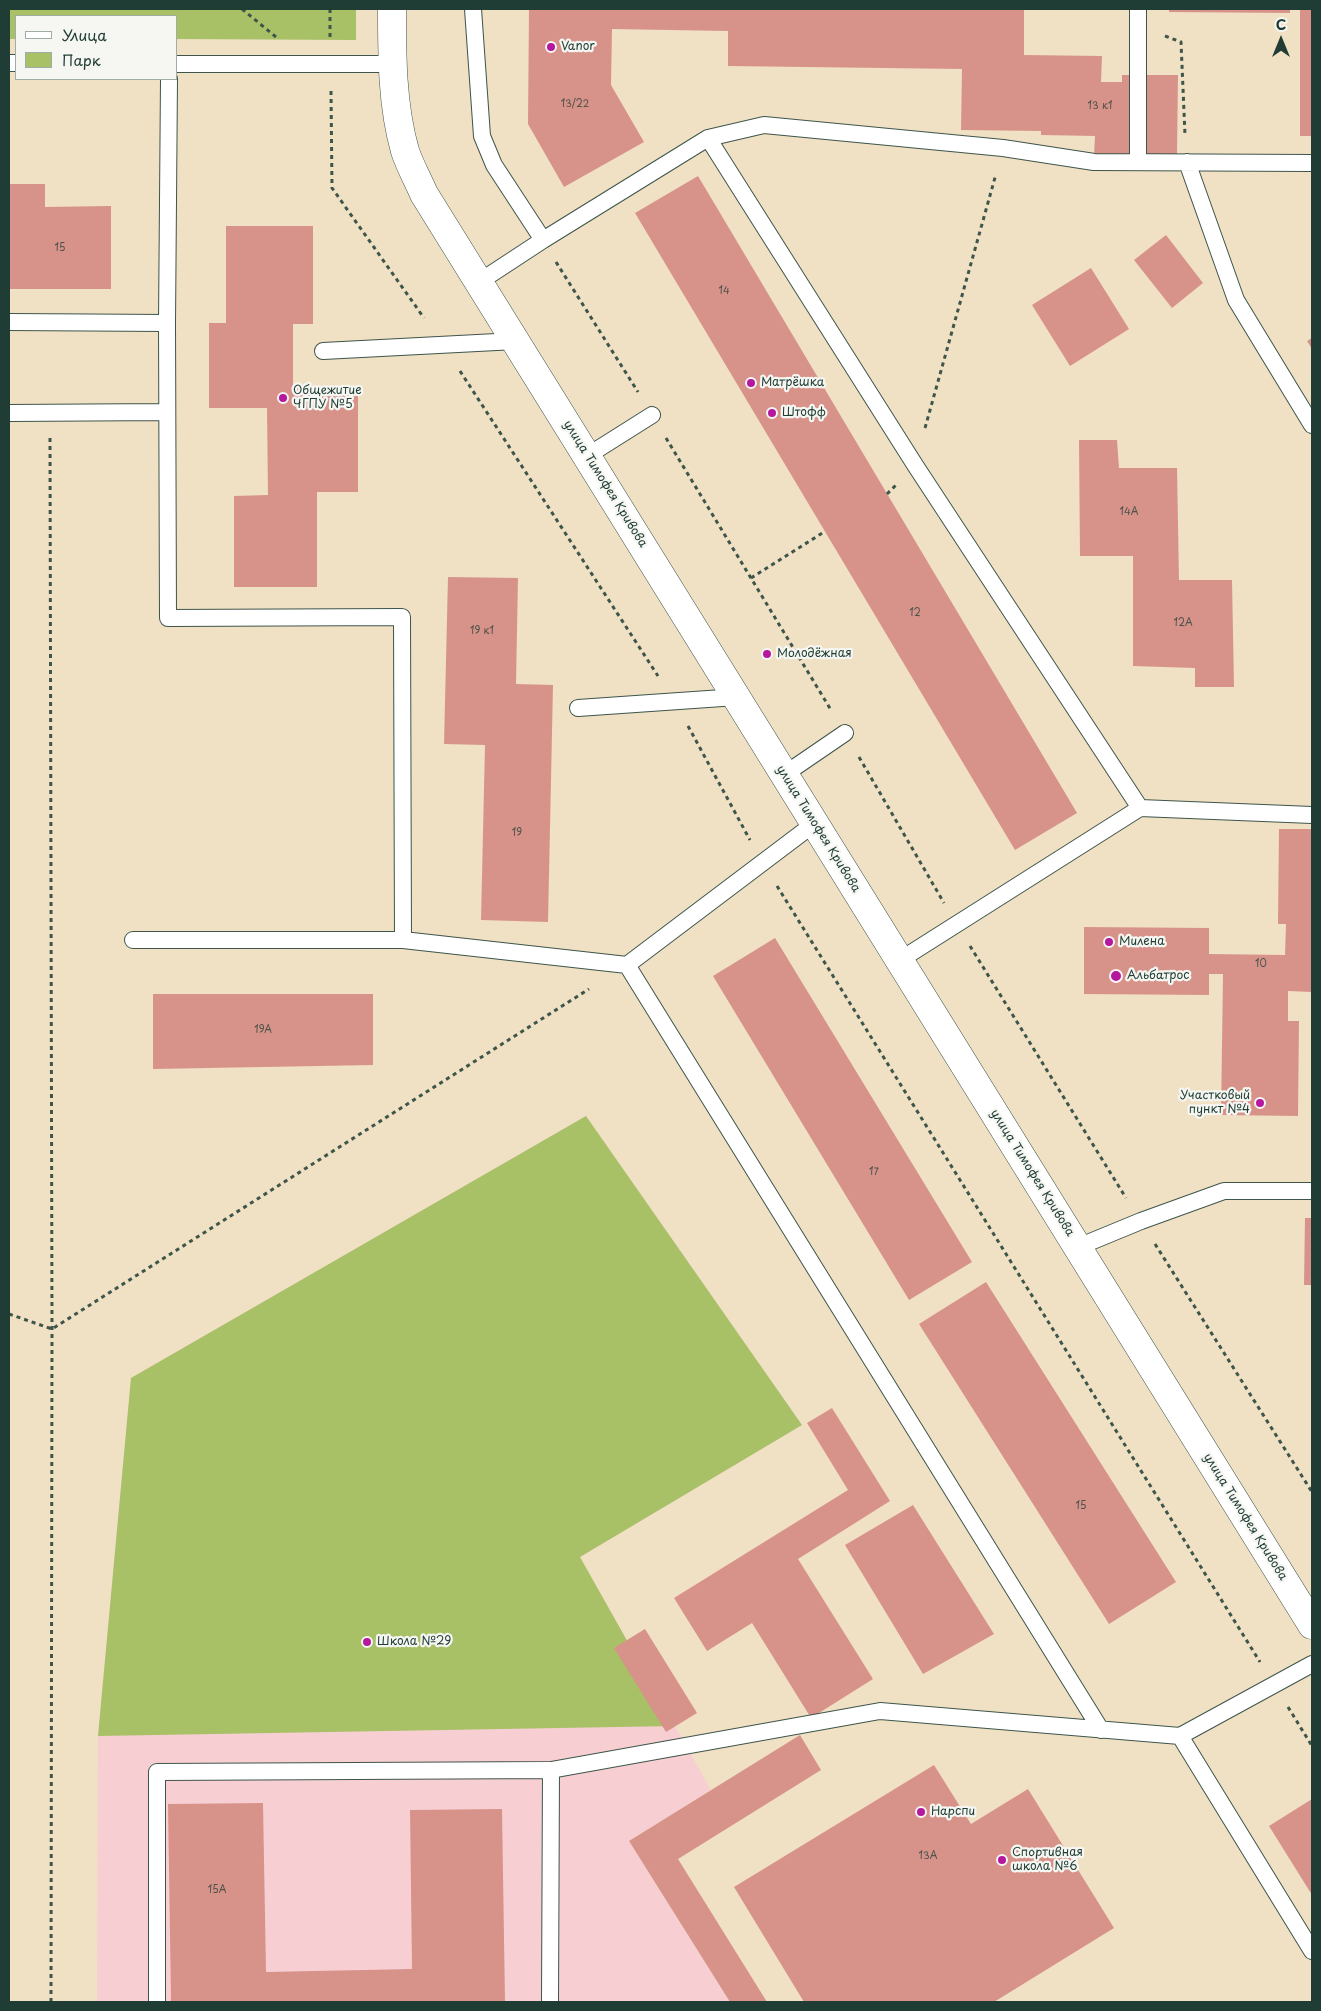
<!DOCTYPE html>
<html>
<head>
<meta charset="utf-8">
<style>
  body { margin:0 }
  #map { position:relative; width:1321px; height:2011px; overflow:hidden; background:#f0e0c4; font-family:"Playpen Sans",sans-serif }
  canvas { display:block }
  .frame { position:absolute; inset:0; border:10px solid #1f3d34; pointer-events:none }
  .legend { position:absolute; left:15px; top:15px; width:162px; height:65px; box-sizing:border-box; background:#f6f6f2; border:1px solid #a0aca6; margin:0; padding:6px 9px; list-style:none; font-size:15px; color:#1f3d34 }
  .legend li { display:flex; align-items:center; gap:10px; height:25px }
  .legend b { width:25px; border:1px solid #a0aca6 }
  .north { position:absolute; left:1256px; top:15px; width:50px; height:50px; -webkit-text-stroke:4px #f6f6f2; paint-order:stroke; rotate:0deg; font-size:14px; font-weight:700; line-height:20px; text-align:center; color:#1f3d34 }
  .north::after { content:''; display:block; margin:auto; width:18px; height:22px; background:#1f3d34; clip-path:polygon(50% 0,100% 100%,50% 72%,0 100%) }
</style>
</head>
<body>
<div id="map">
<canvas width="1321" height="2011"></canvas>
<div class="frame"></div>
<ul class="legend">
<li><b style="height:6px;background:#fff"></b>Улица</li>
<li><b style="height:14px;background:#a8c066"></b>Парк</li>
</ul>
<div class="north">С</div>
</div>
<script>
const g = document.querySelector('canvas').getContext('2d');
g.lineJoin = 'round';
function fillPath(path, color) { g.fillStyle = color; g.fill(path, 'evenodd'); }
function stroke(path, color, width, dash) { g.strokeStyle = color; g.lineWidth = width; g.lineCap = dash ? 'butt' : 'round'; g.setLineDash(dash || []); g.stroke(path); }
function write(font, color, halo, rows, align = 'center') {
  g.font = font + ' "Playpen Sans",sans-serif'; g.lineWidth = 4.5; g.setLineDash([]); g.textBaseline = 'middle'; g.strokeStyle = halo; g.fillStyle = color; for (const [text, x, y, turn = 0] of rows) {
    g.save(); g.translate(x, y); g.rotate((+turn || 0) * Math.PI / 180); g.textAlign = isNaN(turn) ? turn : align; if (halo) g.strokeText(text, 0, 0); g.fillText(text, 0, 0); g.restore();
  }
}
const built = new Path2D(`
  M586 1116 802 1425 580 1557 711 1790 629 1841 730 2002H97L98 1736 131 1378Z`);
const green = new Path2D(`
  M9 9H356V40L176 39V16H16V39H9Z
  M586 1116 802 1425 580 1557 675 1726 98 1736 131 1378Z`);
const building = new Path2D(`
  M529 9H1024V55L1102 56 1101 82H1122V75H1178L1177 154H1155V157L1094 156 1095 136 1041 135V131L961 130 962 69 728 66V31L612 29 611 85 644 142 564 187 528 124Z
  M1169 9H1290V13L1169 12Z
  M1300 9H1312V136H1300Z
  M698 176 1077 813 1015 850 635 213Z
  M9 184H45V207L111 206V289H9Z
  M226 226H313V324H293V387H358V492H317V587H234V496L268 495 267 408H209V323H226Z
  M1166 235 1203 283 1172 308 1134 260Z
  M1091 268 1129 329 1070 366 1032 305Z
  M1312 338V349L1307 341Z
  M1079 440H1117L1119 468H1177L1179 580H1232L1234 687H1195V668L1133 666V556H1080Z
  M448 577 518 578 516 684 553 685 548 922 481 920 485 745 444 744Z
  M1279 829H1312V992L1288 991V1021H1299L1298 1116 1221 1115 1223 974H1209V995L1084 994V927L1209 928V954L1285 955 1286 924H1278Z
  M775 938 972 1262 909 1300 713 976Z
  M153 994H373V1065L153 1069Z
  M1305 1218H1312V1285H1304Z
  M986 1282 1176 1582 1109 1624 919 1324Z
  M832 1408 890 1501 798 1559 873 1679 811 1718 752 1623 707 1651 674 1598 848 1490 807 1423Z
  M913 1505 994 1634 923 1674 845 1545Z
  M645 1629 697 1713 666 1732 614 1648Z
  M800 1735 821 1770 678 1859 767 2002H730L629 1841Z
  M934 1765 971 1824 1028 1789 1114 1928 994 2002H804L734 1887Z
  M1312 1799V1895L1269 1826Z
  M263 1803 266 1972 412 1969 410 1810 502 1809 505 2002H171L168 1804Z`);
const path = new Path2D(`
  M242 9 276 37
  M330 9V38
  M1165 36 1181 42 1185 135
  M331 91 332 188 424 318
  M556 262 638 392
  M460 371 658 676
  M925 428 996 174
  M50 438 52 1329 51 2002
  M666 438 831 710
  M887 494 897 484
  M751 578 824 532
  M688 726 750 840
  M859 757 944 903
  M777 886 1260 1662
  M970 946 1126 1198
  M1155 1244 1312 1492
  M9 1314 52 1329 589 989
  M1288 1707 1312 1746`);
const lane = new Path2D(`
  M473 9 482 136 494 165 543 240
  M9 63H16
  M176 64H392
  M708 138 915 465 1140 808
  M1138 162V9
  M1187 162 1236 300 1312 425
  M479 282 543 240 708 138 764 125 1003 148 1094 162 1312 163
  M9 322 167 323 169 79
  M167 323 168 618 402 617 403 940
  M323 351 516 341
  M9 413 167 412
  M587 456 652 415
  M578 708 737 697
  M785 774 845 733
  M133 940H403L627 965 815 823
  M900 960 1140 808 1312 815
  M627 965 1101 1730
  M1078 1247 1141 1221 1224 1191H1312
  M1180 1736 1312 1951
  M157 2002V1772L551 1770 880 1711 1180 1736 1312 1664
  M550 2002 551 1770`);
const secondary = new Path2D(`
  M392 9C392 57 392 105 405 151 410 166 418 180 424 194L1312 1625`);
const markers = [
  [551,47,5,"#b5179e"],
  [751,383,5,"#b5179e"],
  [283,398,5,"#b5179e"],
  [772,413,5,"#b5179e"],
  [767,654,5,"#b5179e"],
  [1109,942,5,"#b5179e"],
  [1116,976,6,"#b5179e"],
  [1260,1103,5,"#b5179e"],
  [367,1642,5,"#b5179e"],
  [921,1812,5,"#b5179e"],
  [1002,1860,5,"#b5179e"]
];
const numberNames = [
  ["13/22",575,104],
  ["13 к1",1100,106],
  ["15",60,248],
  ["14",724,291],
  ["14А",1129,512],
  ["12",915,613],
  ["12А",1183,623],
  ["19 к1",482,631],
  ["19",517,833],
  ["10",1261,964],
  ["19А",263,1030],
  ["17",874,1172],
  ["15",1081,1506],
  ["13А",928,1856],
  ["15А",217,1890]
];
const poiNames = [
  ["Vanor",561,47],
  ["Матрёшка",761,383],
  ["Общежитие",293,391],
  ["ЧГПУ №5",293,405],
  ["Штофф",782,413],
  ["Молодёжная",777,654],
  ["Милена",1119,942],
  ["Альбатрос",1127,976],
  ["Участковый",1250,1096,"right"],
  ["пункт №4",1250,1110,"right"],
  ["Школа №29",377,1642],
  ["Нарспи",931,1812],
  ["Спортивная",1012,1853],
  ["школа №6",1012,1867]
];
const streetNames = [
  ["улица Тимофея Кривова",605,484,58],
  ["улица Тимофея Кривова",818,829,58],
  ["улица Тимофея Кривова",1032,1173,58],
  ["улица Тимофея Кривова",1245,1517,58]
];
fillPath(built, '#f7cfd3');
fillPath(green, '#a8c066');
fillPath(building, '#d7938a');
stroke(lane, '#3e554a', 18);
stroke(secondary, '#3e554a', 29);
stroke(path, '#3e554a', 3, [4, 4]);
stroke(lane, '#fff', 16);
stroke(secondary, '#fff', 28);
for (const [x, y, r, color] of markers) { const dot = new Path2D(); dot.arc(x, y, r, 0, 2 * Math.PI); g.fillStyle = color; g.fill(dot); stroke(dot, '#f6f6f2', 2); }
write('10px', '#4d524a', null, numberNames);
write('12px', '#1f3d34', '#f6f6f2', poiNames, 'left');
write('12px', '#1f3d34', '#f6f6f2', streetNames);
</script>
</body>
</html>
